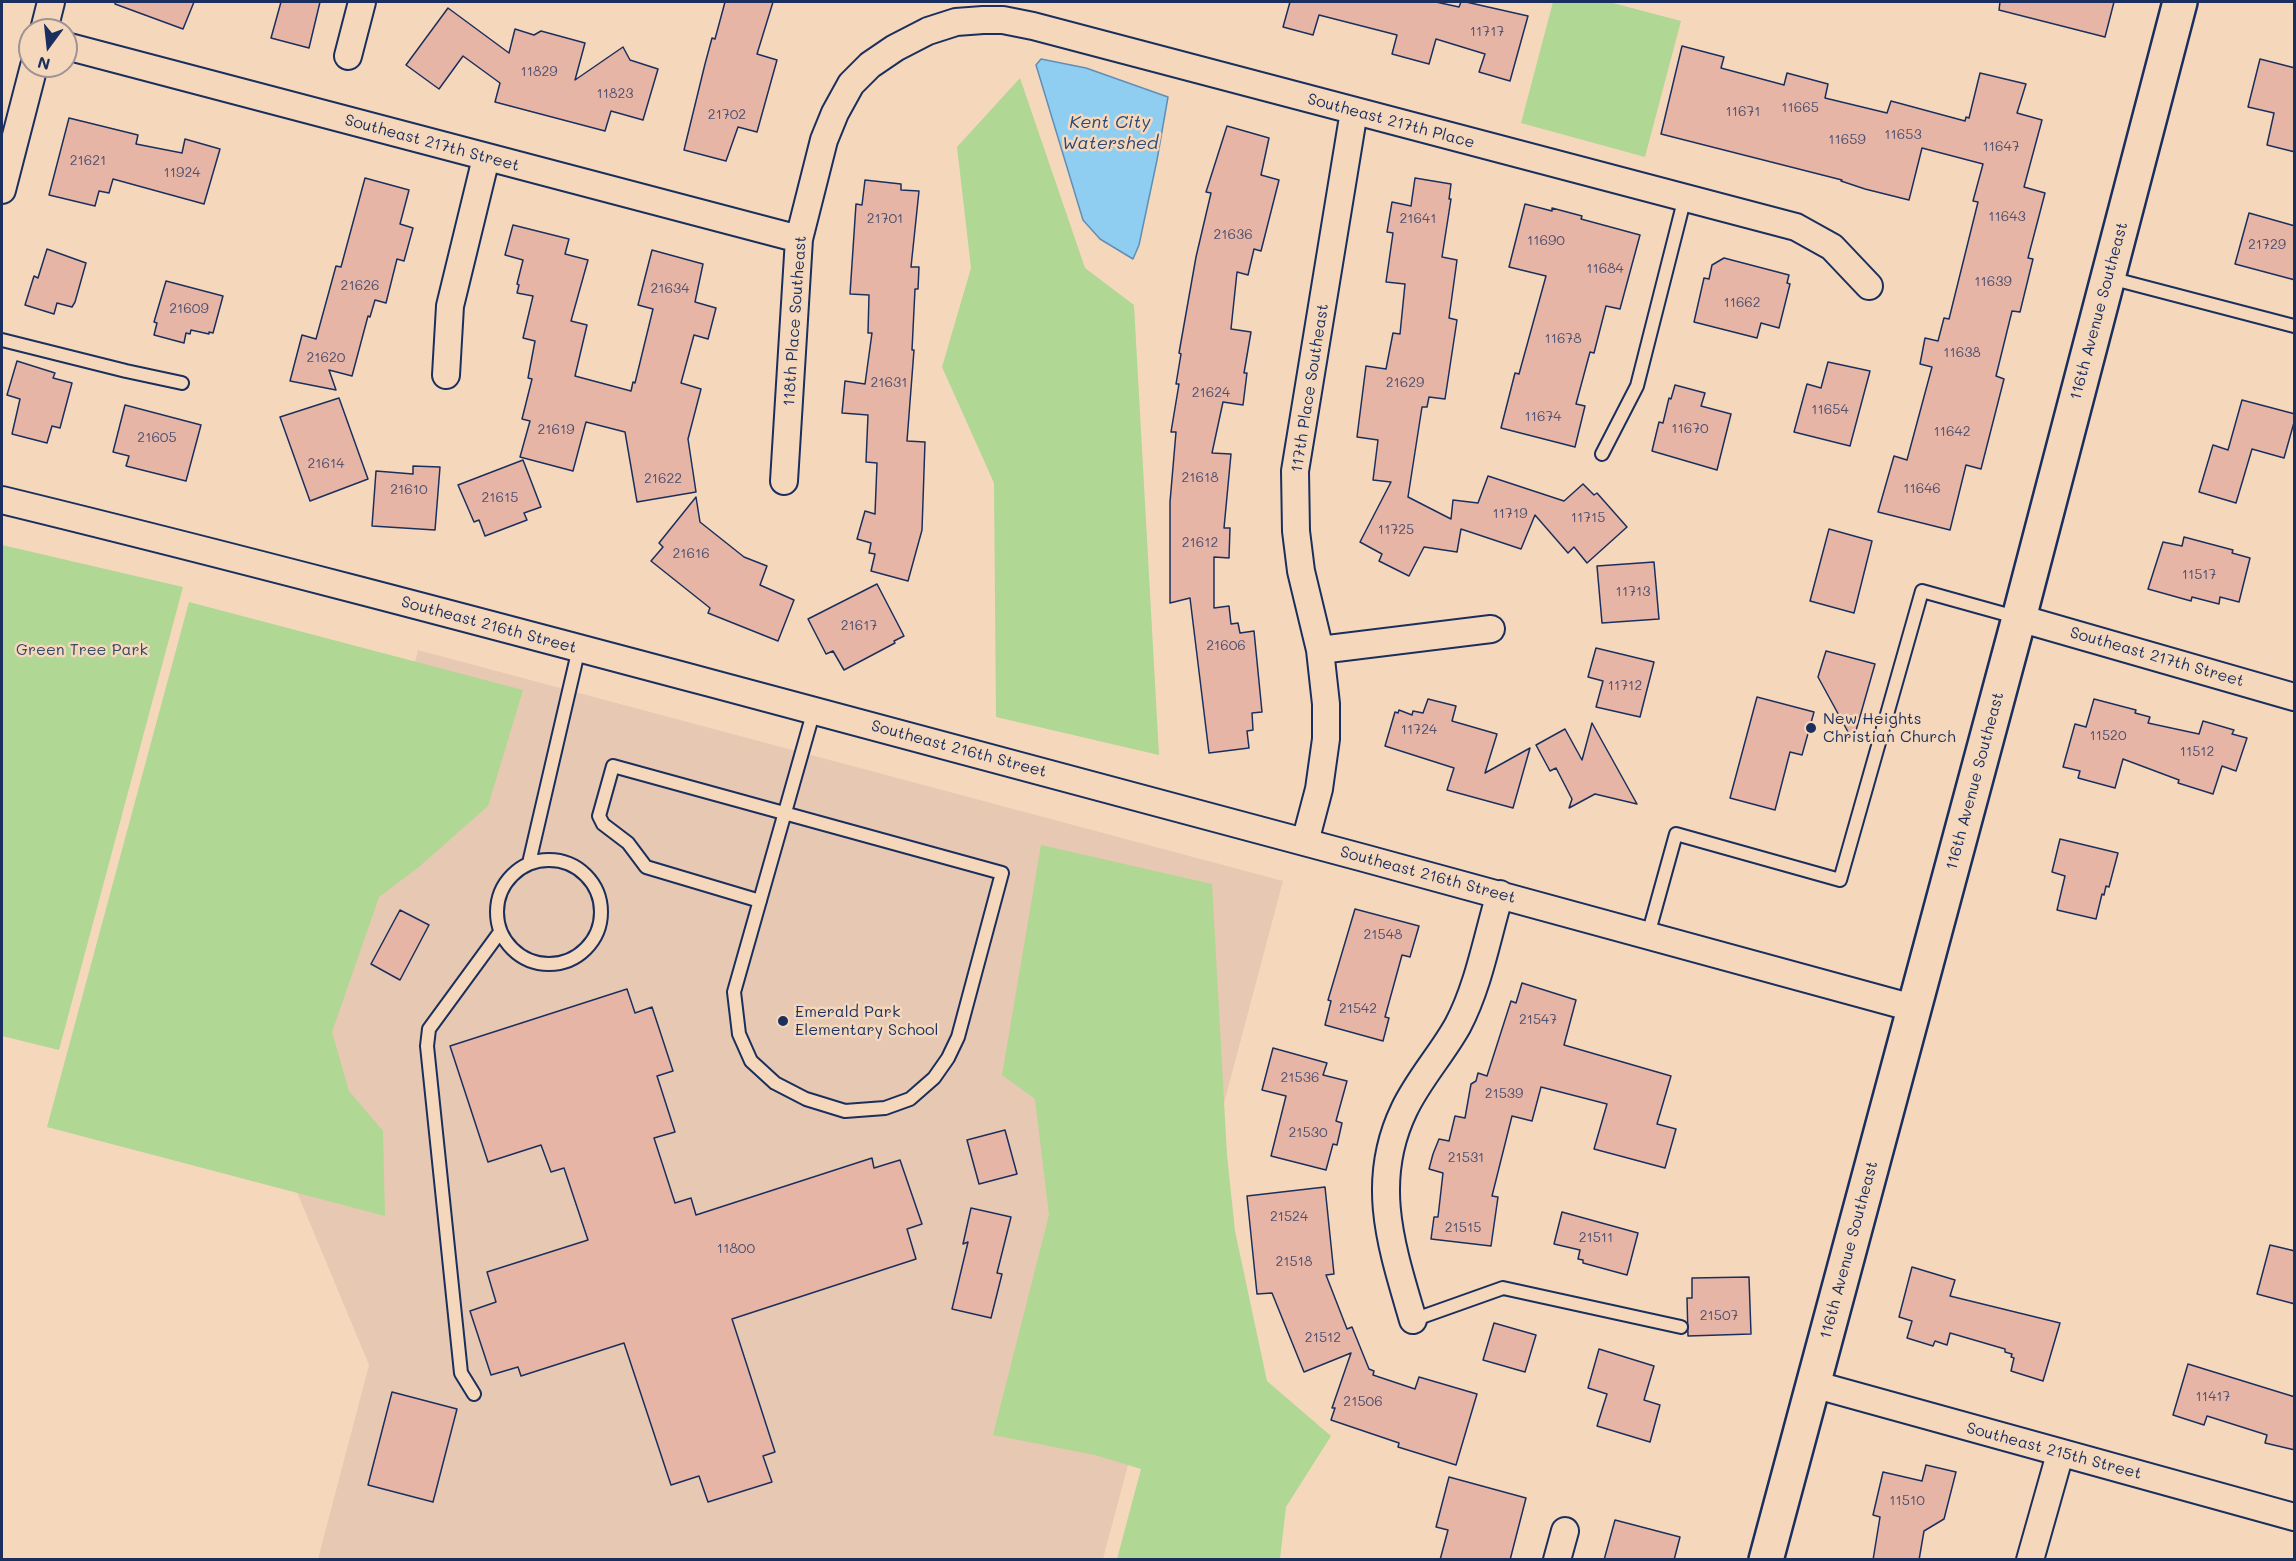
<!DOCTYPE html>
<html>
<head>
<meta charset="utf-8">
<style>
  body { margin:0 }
  #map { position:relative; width:2296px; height:1561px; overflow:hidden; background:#f5d8bc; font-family:Mali,sans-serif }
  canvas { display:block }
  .frame { position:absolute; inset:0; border:3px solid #1b2f5e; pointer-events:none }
  .north { position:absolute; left:18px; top:18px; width:60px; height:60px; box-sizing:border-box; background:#f5d8bc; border:2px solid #9e9496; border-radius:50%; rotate:195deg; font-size:16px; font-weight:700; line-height:24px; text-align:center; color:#1b2f5e }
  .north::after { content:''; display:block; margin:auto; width:21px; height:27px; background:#1b2f5e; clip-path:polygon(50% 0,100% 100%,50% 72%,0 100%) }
</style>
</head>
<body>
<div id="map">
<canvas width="2296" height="1561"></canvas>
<div class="frame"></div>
<div class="north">N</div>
</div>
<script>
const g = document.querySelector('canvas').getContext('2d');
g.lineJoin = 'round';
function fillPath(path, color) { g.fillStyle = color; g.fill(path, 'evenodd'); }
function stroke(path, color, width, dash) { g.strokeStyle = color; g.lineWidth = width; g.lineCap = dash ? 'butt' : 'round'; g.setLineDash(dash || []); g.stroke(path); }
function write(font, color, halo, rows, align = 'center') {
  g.font = font + ' Mali,sans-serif'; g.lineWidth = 5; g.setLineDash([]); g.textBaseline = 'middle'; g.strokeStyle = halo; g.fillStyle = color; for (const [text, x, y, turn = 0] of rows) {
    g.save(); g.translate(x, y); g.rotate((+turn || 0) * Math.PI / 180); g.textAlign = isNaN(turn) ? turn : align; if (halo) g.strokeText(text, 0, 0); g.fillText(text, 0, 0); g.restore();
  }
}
const built = new Path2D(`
  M418 650 1283 881 1103 1559H318L369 1365 284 1161Z`);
const green = new Path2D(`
  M1553 2H1609L1681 21 1645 157 1521 123Z
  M1020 78 1085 268 1134 305 1159 755 996 717 994 483 942 367 971 268 957 147Z
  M2 545 183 587 59 1050 2 1036Z
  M189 602 523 690 488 806 420 866 379 897 332 1032 349 1091 383 1131 385 1216 47 1127Z
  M1041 845 1212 884 1227 1155 1235 1231 1267 1381 1331 1436 1286 1507 1280 1559H1117L1141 1469 1095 1455 993 1435 1049 1215 1035 1099 1002 1075Z`);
const water = new Path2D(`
  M1041 59 1086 68 1168 97 1157 160 1139 245 1133 259 1100 239 1083 220 1036 65Z`);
const building = new Path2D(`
  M115 2H194L183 29 115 4Z
  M281 2H320L309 48 271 38Z
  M725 2H773L757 54 777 60 757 132 738 127 726 161 684 150 705 64 712 38 715 39Z
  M1290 2H1436L1459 7 1461 2H1466L1528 16 1510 81 1479 72 1485 54 1436 39 1429 64 1392 54 1397 35 1319 15 1313 35 1283 27Z
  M2000 2H2114L2105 37 1999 10Z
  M448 8 509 53 515 29 534 35 541 31 585 43 575 80 623 47 630 60 658 69 643 120 611 111 605 131 495 102 500 83 463 56 439 89 406 65Z
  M1682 46 1724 57 1721 68 1784 85 1787 73 1828 84 1825 98 1887 113 1891 101 1965 121 1966 117 1969 118 1980 73 2026 84 2017 113 2042 120 2024 187 2045 193 2028 258 2033 259 2020 312 2012 311 1996 376 2004 379 1981 469 1966 465 1950 530 1878 512 1894 456 1907 460 1932 367 1920 364 1925 338 1938 341 1944 318 1949 319 1978 202 1973 201 1983 164 1922 148 1909 200 1865 189 1841 181 1842 180 1661 134Z
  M2260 59 2295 68V152L2267 145 2274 113 2248 107Z
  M69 118 138 135 136 144 182 153 185 139 220 149 204 204 113 179 109 193 99 191 95 206 49 195Z
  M1227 126 1269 138 1261 175 1279 180 1261 251 1254 249 1248 275 1237 272 1231 329 1251 332 1244 373H1247L1243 405 1223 402 1212 453 1231 454 1224 528H1230L1229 558 1214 557V608L1229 606 1231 624 1238 623 1240 633 1254 631 1262 712 1252 713 1253 730 1247 731 1249 748 1209 753 1190 598 1170 603V502L1176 432H1171L1179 384H1176L1181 354 1179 353 1196 257 1211 193 1206 192Z
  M365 178 409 190 400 224 413 228 404 261 397 259 386 303 375 300 370 317 368 316 352 376 329 370 336 390 290 381 302 335 316 339 336 266 341 267Z
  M1415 178 1451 184 1449 199H1451L1442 257 1457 260 1449 318 1457 320 1445 399 1429 397 1427 407H1422L1408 497 1451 519 1453 500 1478 503 1488 476 1564 501 1583 484 1594 495 1597 493 1627 527 1587 563 1574 547 1568 553 1535 515 1521 549 1461 529 1457 552 1424 547 1409 576 1379 561 1382 554 1360 542 1391 482 1373 480 1378 440 1357 437 1366 366 1386 369 1393 333 1400 334 1405 284 1386 282 1393 233 1387 232 1392 202 1411 206Z
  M865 180 901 184V190L919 191 911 267H919L918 289H915L912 350H914L907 441 925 442 922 530 908 581 871 571 875 554 869 553 871 543 857 539 865 511 875 514 877 463 866 462 868 415 842 413 845 381 865 384 872 333H868L869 295 850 294 856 204 862 205Z
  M1525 204 1552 211V208L1582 216 1581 219 1640 235 1620 309 1606 306 1594 353 1590 352 1576 404 1585 406 1575 447 1501 428 1515 373 1519 374 1546 276 1509 267Z
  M2249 213 2295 226V280L2235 264Z
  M513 225 569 239 565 254 588 260 571 321 587 325 575 376 631 391 633 382 635 383 653 309 638 305 652 250 703 264 695 302 716 308 708 339 694 335 681 383 701 389 688 439 696 492 637 502 625 432 586 422 573 471 520 457 530 421 522 419 532 379 528 378 535 341 523 338 533 296 517 293 519 285 517 284 523 260 505 255Z
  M47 249 86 263 75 302 72 307 57 303 54 314 25 305 34 276 38 278Z
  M1724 258 1789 275 1787 283 1790 284 1779 328 1761 323 1757 338 1694 322 1704 278 1709 279 1712 265Z
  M166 281 223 296 213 333 209 332V334L191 330 190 334 186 333 184 343 154 335 157 323 154 322Z
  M17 361 55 373 53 378 72 383 60 428 52 426 47 443 12 434 20 399 7 395Z
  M1828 362 1870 371 1850 446 1794 432 1807 384 1821 388Z
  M1675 385 1705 393 1701 406 1731 414 1717 470 1652 451 1659 422 1663 423 1669 398 1671 399Z
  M339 398 368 479 310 501 280 417Z
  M2242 400 2295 414V419L2284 458 2252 449 2236 503 2199 492 2213 445 2228 450Z
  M125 405 201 425 186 481 126 466 129 456 113 452Z
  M523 460 541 507 524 513 527 520 485 536 479 520 474 522 458 485Z
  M413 466 440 467 435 530 372 526 376 471 413 474Z
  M696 497 700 522 744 557 767 566 760 585 794 600 778 641 708 613 710 608 651 561 663 547 659 543Z
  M1829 529 1872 541 1854 613 1810 601Z
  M2184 537 2233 550 2232 553 2250 558 2239 602 2220 597 2219 604 2192 597 2191 601 2148 589 2163 542 2182 546Z
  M1654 562 1659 619 1602 623 1597 566Z
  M877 584 904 636 894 641 895 643 844 670 833 651 826 654 808 619Z
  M1596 648 1654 662 1640 717 1596 707 1603 681 1588 677Z
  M1826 651 1875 664 1853 741 1818 677Z
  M1757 697 1814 712 1802 755 1790 752 1775 810 1730 798Z
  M1428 699 1456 706 1452 721 1497 734 1485 773 1530 748 1513 808 1447 790 1454 768 1385 746 1395 712 1398 713 1399 710 1412 715 1413 711 1423 713Z
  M2094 699 2136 710 2135 713 2150 717 2148 723 2199 734 2203 721 2234 730 2232 734 2247 738 2236 771 2222 766 2213 794 2178 783 2179 780 2123 759 2115 788 2078 778 2080 771 2063 767 2075 724 2086 727Z
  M1592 723 1637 804 1595 794 1569 808 1572 799 1556 768 1550 771 1536 745 1565 729 1582 760Z
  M2060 839 2118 853 2109 887 2106 886 2104 895 2102 894 2096 919 2057 910 2065 876 2052 872Z
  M1355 909 1419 926 1410 957 1402 955 1385 1017 1389 1018 1383 1041 1325 1025 1331 1001 1328 1000Z
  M400 910 429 925 400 980 371 964Z
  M1522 983 1576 1000 1564 1045 1671 1076 1657 1124 1676 1129 1665 1168 1594 1149 1607 1104 1541 1087 1532 1121 1512 1116 1492 1196 1498 1197 1491 1246 1431 1239 1434 1217H1438L1443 1173 1429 1169 1433 1154 1439 1139 1449 1141 1455 1116 1465 1118 1471 1084 1476 1081 1478 1073 1487 1076 1511 1001 1516 1003Z
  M627 989 635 1013 652 1007 673 1071 657 1076 675 1132 654 1138 675 1203 691 1198 696 1215 872 1158 874 1168 900 1160 922 1224 907 1229 916 1259 732 1319 775 1452 763 1456 772 1482 708 1502 699 1476 671 1485 624 1343 521 1376 518 1367 491 1375 470 1311 496 1302 487 1272 588 1240 564 1168 551 1172 541 1145 488 1162 450 1046Z
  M1273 1048 1327 1063 1323 1075 1347 1081 1336 1121 1342 1123 1337 1145 1333 1144 1326 1170 1271 1156 1286 1096 1262 1090Z
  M1005 1130 1017 1174 979 1184 967 1140Z
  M1325 1187 1334 1274 1326 1275 1347 1329 1352 1327 1369 1369 1374 1371 1373 1375 1415 1389 1419 1377 1477 1394 1456 1465 1398 1447 1399 1443 1331 1420 1335 1408H1332L1351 1353 1304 1372 1272 1293 1257 1294 1247 1196Z
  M971 1208 1011 1217 997 1273 1002 1274 991 1318 952 1309 968 1242 963 1244Z
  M1562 1212 1638 1233 1627 1275 1583 1263V1260L1578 1259 1580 1250 1554 1244Z
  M2270 1245 2295 1251V1304L2257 1294Z
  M1912 1267 1955 1280 1950 1296 2060 1323 2043 1381 2011 1371 2014 1358 2011 1357 2012 1354 2005 1352V1349L1950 1333 1947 1345 1935 1341 1933 1346 1907 1338 1912 1321 1899 1317Z
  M1749 1277 1751 1334 1688 1336 1687 1298H1692V1278Z
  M1494 1323 1536 1335 1525 1372 1483 1360Z
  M1599 1349 1654 1366 1644 1400 1660 1405 1650 1442 1597 1426 1607 1394 1588 1388Z
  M2188 1364 2295 1397V1450L2265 1443 2267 1435 2207 1416 2204 1425 2173 1415Z
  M392 1392 457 1409 433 1502 368 1485Z
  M1926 1465 1956 1472 1944 1519 1924 1531 1919 1560H1873L1880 1517 1873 1515 1883 1472 1922 1481Z
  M1449 1477 1526 1498 1510 1560H1440L1448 1530 1436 1527Z
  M1615 1520 1680 1537 1674 1560H1604Z`);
const lane = new Path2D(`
  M2110 278 2294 326
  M2 340 126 371 182 383
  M1602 454 1637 386 1685 197
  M497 912a52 52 0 1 1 104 0a52 52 0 1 1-104 0Z
  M529 863 579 648
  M760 901 646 867 628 843 603 824 599 816 613 766 1002 873 958 1037 948 1058 934 1078 910 1099 885 1108 845 1111 806 1099 775 1083 751 1061 739 1034 734 992 814 710
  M1648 935 1676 834 1840 880 1922 591 2019 618
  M1413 1320 1503 1288 1681 1327
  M474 1394 461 1373 427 1046 429 1029 500 932`);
const street = new Path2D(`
  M44 30 51 2
  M66 46 799 239
  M348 56 362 2
  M2 190 34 66
  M446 375 450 306 486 158
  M784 481 799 239 824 140 835 113 851 84 870 65 895 48 928 31 956 22 983 20H1003L1033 26 1796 227 1832 247 1869 286
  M2 500C240 558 477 621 714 684 1114 790 1514 898 1913 1008
  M2019 618 2294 697
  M1320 650 1491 629
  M1305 842 1319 789 1326 739V704L1320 650 1301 571 1296 531 1295 471 1354 111
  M1413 1320C1392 1248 1369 1183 1404 1110 1418 1080 1442 1054 1458 1025 1479 985 1487 937 1500 894
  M1813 1384 2294 1517
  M1557 1560 1565 1531
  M2030 1560 2060 1454`);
const secondary = new Path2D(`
  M1766 1560 2019 618 2180 2`);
const markers = [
  [1811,728,6,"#1b2f5e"],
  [783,1021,6,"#1b2f5e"]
];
const numberNames = [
  ["11717",1487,32],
  ["11829",539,72],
  ["11823",615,94],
  ["11665",1800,108],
  ["11671",1743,112],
  ["21702",727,115],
  ["11653",1903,135],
  ["11659",1847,140],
  ["11647",2001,147],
  ["21621",88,161],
  ["11924",182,173],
  ["11643",2007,217],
  ["21701",885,219],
  ["21641",1418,219],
  ["21636",1233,235],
  ["11690",1546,241],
  ["21729",2267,245],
  ["11684",1605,269],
  ["11639",1993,282],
  ["21626",360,286],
  ["21634",670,289],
  ["11662",1742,303],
  ["21609",189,309],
  ["11678",1563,339],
  ["11638",1962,353],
  ["21620",326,358],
  ["21631",889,383],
  ["21629",1405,383],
  ["21624",1211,393],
  ["11654",1830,410],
  ["11674",1543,417],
  ["11670",1690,429],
  ["21619",556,430],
  ["11642",1952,432],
  ["21605",157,438],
  ["21614",326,464],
  ["21618",1200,478],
  ["21622",663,479],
  ["11646",1922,489],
  ["21610",409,490],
  ["21615",500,498],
  ["11719",1510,514],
  ["11715",1588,518],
  ["11725",1396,530],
  ["21612",1200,543],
  ["21616",691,554],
  ["11517",2199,575],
  ["11713",1633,592],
  ["21617",859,626],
  ["21606",1226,646],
  ["11712",1625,686],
  ["11724",1419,730],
  ["11520",2108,736],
  ["11512",2197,752],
  ["21548",1383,935],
  ["21542",1358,1009],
  ["21547",1538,1020],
  ["21536",1300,1078],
  ["21539",1504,1094],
  ["21530",1308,1133],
  ["21531",1466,1158],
  ["21524",1289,1217],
  ["21515",1463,1228],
  ["21511",1596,1238],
  ["11800",736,1249],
  ["21518",1294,1262],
  ["21507",1719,1316],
  ["21512",1323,1338],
  ["11417",2213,1397],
  ["21506",1363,1402],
  ["11510",1907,1501]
];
const streetNames = [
  ["Southeast 217th Place",1391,121,15],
  ["Southeast 217th Street",432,143,15],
  ["116th Avenue Southeast",2099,311,-75],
  ["118th Place Southeast",795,321,-86],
  ["117th Place Southeast",1310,388,-81],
  ["Southeast 216th Street",489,625,15],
  ["Southeast 217th Street",2157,657,16],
  ["Southeast 216th Street",959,749,15],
  ["116th Avenue Southeast",1975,781,-75],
  ["Southeast 216th Street",1428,875,15],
  ["116th Avenue Southeast",1849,1250,-75],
  ["Southeast 215th Street",2054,1451,15]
];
const parkNames = [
  ["Green Tree Park",82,650]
];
const poiNames = [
  ["New Heights",1823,719],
  ["Christian Church",1823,737],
  ["Emerald Park",795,1012],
  ["Elementary School",795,1030]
];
const waterNames = [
  ["Kent City",1110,122],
  ["Watershed",1110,143]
];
fillPath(built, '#e7c8b2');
fillPath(green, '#b0d793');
fillPath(water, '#8fcef0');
stroke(water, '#618eb6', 1.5);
fillPath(building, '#e6b5a6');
stroke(building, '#1b2f5e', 1.5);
stroke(lane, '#1b2f5e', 16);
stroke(street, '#1b2f5e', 30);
stroke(secondary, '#1b2f5e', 38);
stroke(lane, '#f5d8bc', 12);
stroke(street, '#f5d8bc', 26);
stroke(secondary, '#f5d8bc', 33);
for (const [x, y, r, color] of markers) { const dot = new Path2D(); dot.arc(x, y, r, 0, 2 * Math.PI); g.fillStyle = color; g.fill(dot); stroke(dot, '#f5d8bc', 2); }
write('14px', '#4e5070', null, numberNames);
write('16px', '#1b2f5e', '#f5d8bc', streetNames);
write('16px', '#314866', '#f5d8bc', parkNames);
write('16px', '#1b2f5e', '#f5d8bc', poiNames, 'left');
write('italic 18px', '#2c4774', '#f5d8bc', waterNames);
</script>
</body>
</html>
